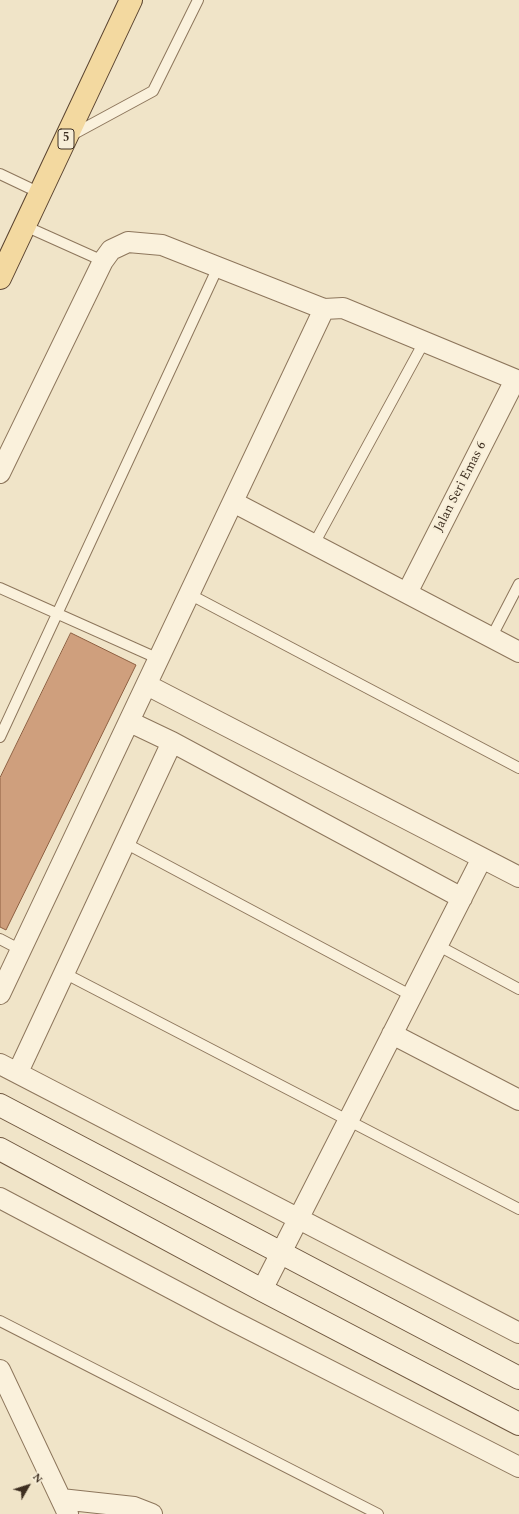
<!DOCTYPE html>
<html>
<head>
<meta charset="utf-8">
<style>
  body { margin:0 }
  #map { position:relative; width:519px; height:1514px; overflow:hidden; background:#f0e4c8; font-family:Spectral,serif }
  canvas { display:block }
  .north { position:absolute; left:8px; top:1466px; width:40px; height:40px; -webkit-text-stroke:3px #f7eed8; paint-order:stroke; rotate:51deg; font-size:11px; font-weight:700; line-height:16px; text-align:center; color:#3d2e20 }
  .north::after { content:''; display:block; margin:auto; width:14px; height:18px; background:#3d2e20; clip-path:polygon(50% 0,100% 100%,50% 72%,0 100%) }
</style>
</head>
<body>
<div id="map">
<canvas width="519" height="1514"></canvas>
<div class="north">N</div>
</div>
<script>
const g = document.querySelector('canvas').getContext('2d');
g.lineJoin = 'round';
function fillPath(path, color) { g.fillStyle = color; g.fill(path, 'evenodd'); }
function stroke(path, color, width, dash) { g.strokeStyle = color; g.lineWidth = width; g.lineCap = dash ? 'butt' : 'round'; g.setLineDash(dash || []); g.stroke(path); }
function write(font, color, halo, rows, align = 'center') {
  g.font = font + ' Spectral,serif'; g.lineWidth = 4; g.setLineDash([]); g.textBaseline = 'middle'; g.strokeStyle = halo; g.fillStyle = color; for (const [text, x, y, turn = 0] of rows) {
    g.save(); g.translate(x, y); g.rotate((+turn || 0) * Math.PI / 180); g.textAlign = isNaN(turn) ? turn : align; if (halo) g.strokeText(text, 0, 0); g.fillText(text, 0, 0); g.restore();
  }
}
const building = new Path2D(`
  M71 633 136 665 6 930 0 927V778Z`);
const lane = new Path2D(`
  M70 136 153 91 198 0
  M0 174 40 193
  M25 226 103 261
  M314 544 424 342
  M0 588 159 659
  M189 594 519 768
  M491 638 519 584
  M0 737 218 267
  M125 843 412 996
  M0 939 21 950
  M437 945 519 989
  M64 973 519 1209
  M0 1321 378 1514`);
const street = new Path2D(`
  M0 473 103 261 111 250 128 242 162 245 324 309 343 308 519 381
  M233 502 519 652
  M407 593 515 380
  M147 685 519 877
  M130 722 172 742 462 898
  M0 994 324 309
  M392 1034 519 1100
  M0 1064 519 1333
  M18 1072 172 742
  M0 1198 225 1317 519 1467
  M262 1290 482 858
  M0 1370 68 1514
  M61 1499 134 1507 152 1514`);
const secondary = new Path2D(`
  M0 1105 519 1378
  M0 1149 262 1290 519 1424`);
const primary = new Path2D(`
  M0 278 131 0`);
const shields = [
  [66,139,16]
];
const shieldNames = [
  ["5",66,139]
];
const streetNames = [
  ["Jalan Seri Emas 6",461,487,-63]
];
fillPath(building, '#cf9f7d');
stroke(building, '#8d5f41', 1);
stroke(lane, '#8d765c', 12);
stroke(street, '#8d765c', 22);
stroke(secondary, '#6f573f', 24);
stroke(primary, '#5b4430', 24);
stroke(lane, '#faf1dc', 10);
stroke(street, '#faf1dc', 20);
stroke(secondary, '#faf1dc', 22);
stroke(primary, '#f3d9a0', 22);
for (const [x, y, w] of shields) { const box = new Path2D(); box.roundRect(x - w / 2, y - 10, w, 20, 3); g.fillStyle = '#f7eed8'; g.fill(box); stroke(box, '#3d2e20', 1); }
write('bold 12px', '#3d2e20', null, shieldNames);
write('13px', '#3d2e20', '#f7eed8', streetNames);
</script>
</body>
</html>
